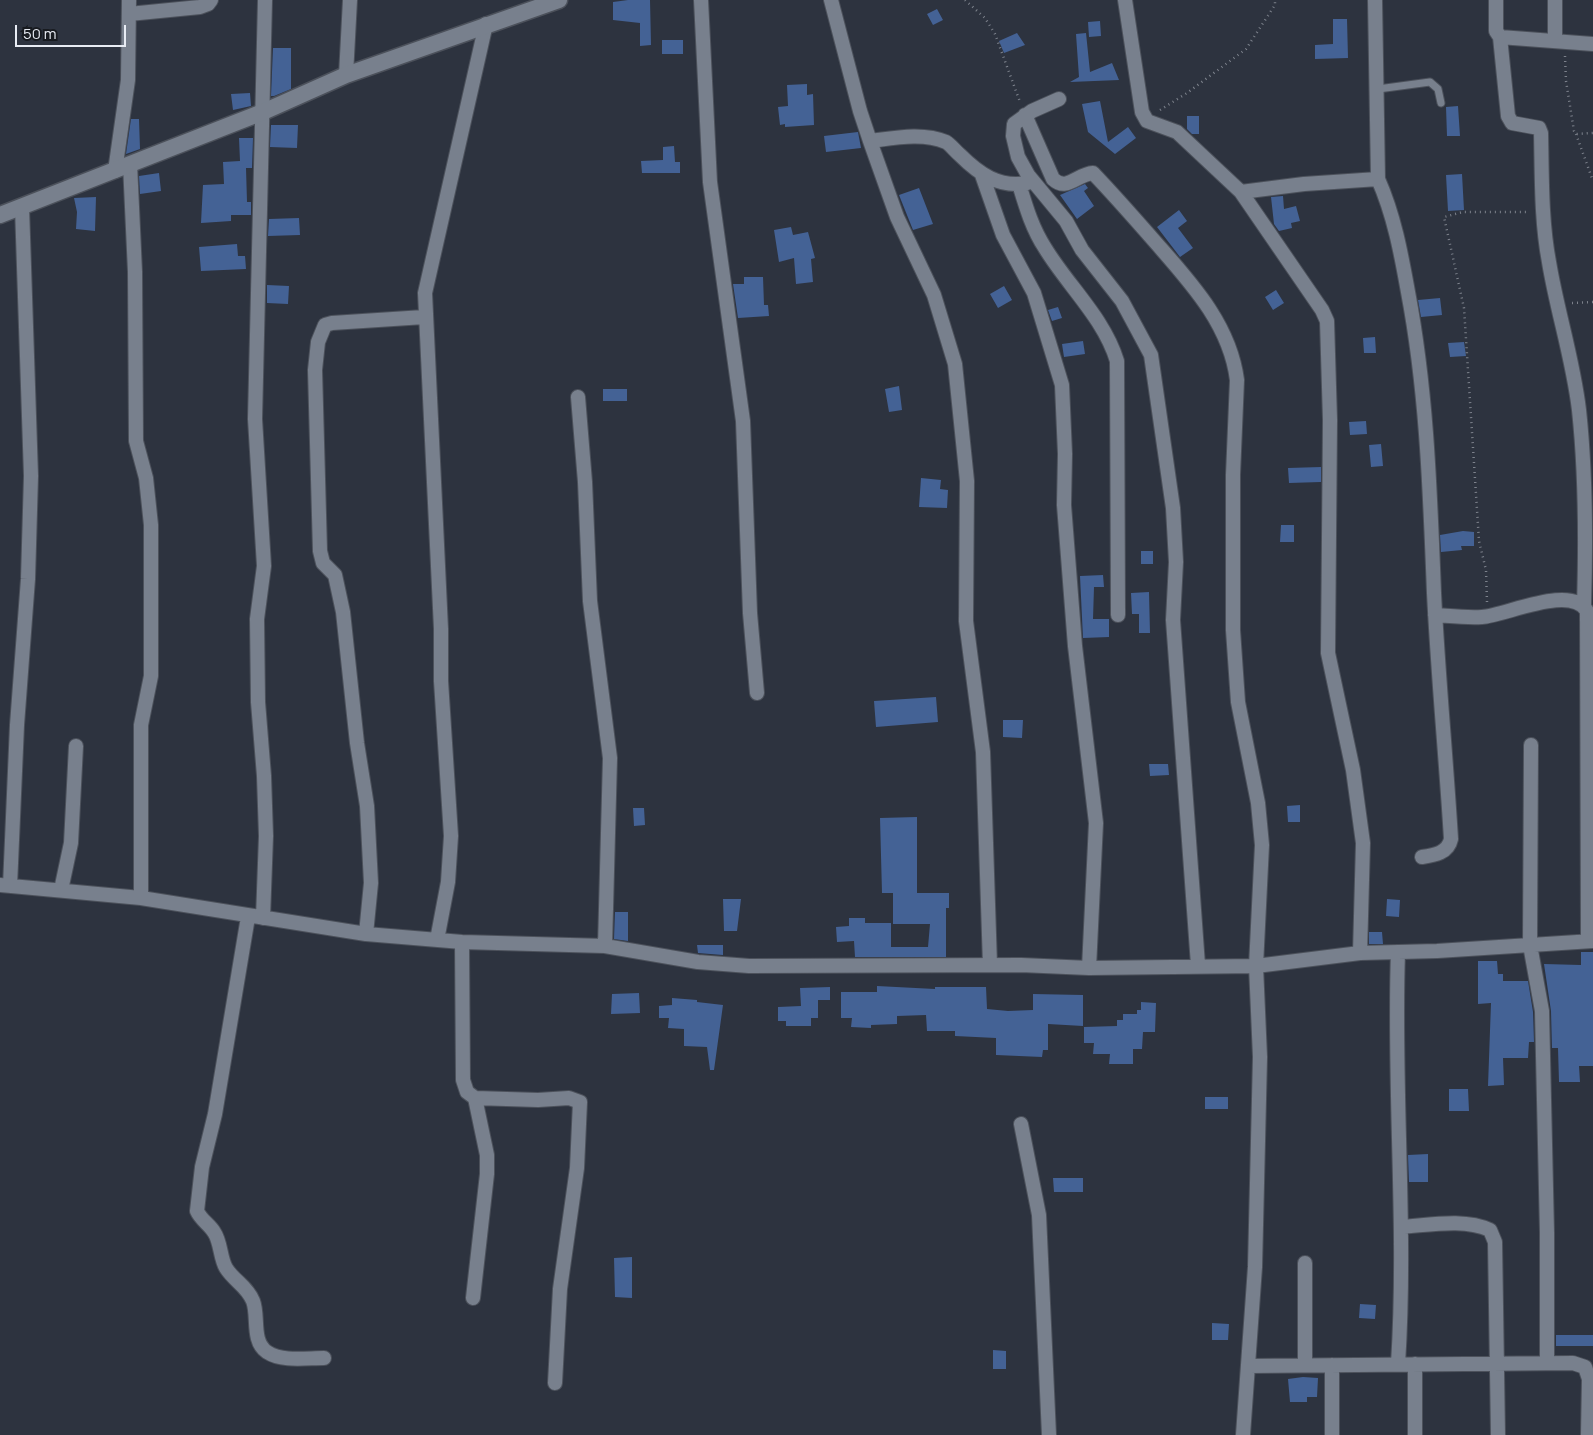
<!DOCTYPE html>
<html>
<head>
<meta charset="utf-8">
<style>
  body { margin:0 }
  #map { position:relative; width:1593px; height:1435px; overflow:hidden; background:#2d333f; font-family:Manrope,sans-serif }
  canvas { display:block }
  .scale { position:absolute; left:15px; top:25px; width:111px; height:22px; box-sizing:border-box; border:2px solid #e8ecf4; border-top:0; padding-left:6px; font-size:15px; line-height:18px; white-space:nowrap; color:#e8ecf4; -webkit-text-stroke:4px #181b20; paint-order:stroke }
</style>
</head>
<body>
<div id="map">
<canvas width="1593" height="1435"></canvas>
<div class="scale">50 m</div>
</div>
<script>
const g = document.querySelector('canvas').getContext('2d');
g.lineJoin = 'round';
function fillPath(path, color) { g.fillStyle = color; g.fill(path, 'evenodd'); }
function stroke(path, color, width, dash) { g.strokeStyle = color; g.lineWidth = width; g.lineCap = dash ? 'butt' : 'round'; g.setLineDash(dash || []); g.stroke(path); }
const building = new Path2D(`
  M628 0H650L651 45 640 46V23L613 20V2Z
  M937 9 943 20 933 25 927 14Z
  M1333 19H1347L1348 58 1315 59V45L1333 44Z
  M1100 21 1101 36 1089 37 1088 22Z
  M1017 33 1025 45 1004 53 999 41Z
  M1086 33 1090 72 1112 63 1119 80 1070 82 1079 77 1076 34Z
  M662 40H683V54H662Z
  M273 48H291V89L274 96H271Z
  M807 84V95L813 94 814 125 785 127V124L780 125 778 107 788 106 787 85Z
  M250 93 251 106 233 110 231 94Z
  M1100 101 1108 142 1128 127 1136 138 1115 154 1088 132 1082 104Z
  M1458 106 1460 136H1447L1446 107Z
  M1187 116H1199V134H1192L1187 129Z
  M131 119H139L140 149 126 154Z
  M271 125H298L297 148 270 147Z
  M858 132 861 148 826 152 824 136Z
  M239 138H253L252 168H246L247 202H251V215H231V221L201 223 203 185 224 184 223 162 240 161Z
  M674 146 675 162H680V173H642L641 161 663 160V147Z
  M159 173 161 191 140 194 139 176Z
  M1462 174 1464 210 1448 211 1446 175Z
  M1085 184 1088 188 1084 191 1094 206 1077 219 1060 195Z
  M919 188 933 224 913 230 899 195Z
  M1283 196 1284 209 1296 206 1300 221 1291 223 1292 228 1279 231 1274 224 1271 197Z
  M96 197 95 231 76 229 77 212 74 198Z
  M1179 210 1187 221 1178 228 1193 248 1180 257 1157 227Z
  M299 218 300 235 268 236 269 219Z
  M791 227 793 235 808 232 815 258 811 259 813 282 796 284 794 258 779 262 774 230Z
  M237 244 238 256H245L246 269 201 271 199 247Z
  M744 277H763L764 305H768L769 316 738 318 733 284H744Z
  M267 285 289 286 288 304 267 303Z
  M1004 286 1012 300 998 308 990 294Z
  M1276 290 1284 303 1273 310 1265 297Z
  M1440 298 1442 315 1421 317 1418 300Z
  M1058 307 1062 318 1052 321 1048 310Z
  M1375 337 1376 353H1364L1363 338Z
  M1083 341 1085 354 1064 357 1062 344Z
  M1464 342 1466 356 1450 357 1448 343Z
  M899 386 902 410 889 412 885 389Z
  M603 389H627V401H603Z
  M1366 421 1367 434 1350 435 1349 422Z
  M1381 444 1383 466 1371 467 1369 445Z
  M1321 467V482L1289 483 1288 468Z
  M921 478 941 480 940 489 948 490 947 508 919 507Z
  M1281 525H1294V542H1280Z
  M1463 531 1474 532V546H1461L1462 550 1441 552 1440 535Z
  M1141 551H1153V564H1141Z
  M1103 575 1104 587H1094L1093 619H1109V637L1083 638 1080 576Z
  M1149 592 1150 633H1139V614H1132L1131 593Z
  M936 697 938 722 876 727 874 701Z
  M1003 720H1023L1022 738 1003 737Z
  M1149 764H1168L1169 775 1150 776Z
  M1300 805V822H1288L1287 806Z
  M633 808H644L645 825 634 826Z
  M917 817V893H949V908H946V957H855L854 941 837 942 836 927 849 926V918H865V923H891V947H928L930 924H893V893H882L880 818Z
  M723 899H741L737 931H724Z
  M1387 899 1400 900 1399 917 1386 916Z
  M615 912H628V941L614 939Z
  M1369 932H1382L1383 944H1369Z
  M697 945H723V955L698 953Z
  M1581 952H1593V1066H1579L1580 1082H1559L1558 1048H1552L1551 1011 1544 964 1581 965Z
  M1478 961H1497L1498 974H1503V981H1528L1533 1012 1534 1042H1529L1528 1058H1503L1504 1085 1488 1086 1491 1003 1478 1004Z
  M877 986 935 989V987H986L987 1009 1008 1011 1033 1010V994L1083 995V1026L1048 1024V1050H1043L1042 1057 996 1055V1038L955 1036V1031H927L926 1015 897 1016V1024L871 1025V1028L851 1027 852 1018H841V992H877Z
  M830 987V1000H818V1018H811V1026H786V1021H778V1007L801 1006 800 988Z
  M639 993 640 1013 611 1014 612 994Z
  M672 998 697 1000V1002L723 1005 714 1070H710L707 1047 684 1046V1029L668 1028 669 1018H659V1006L672 1005Z
  M1141 1002 1156 1003 1155 1032H1143L1142 1049H1133V1064H1109L1110 1054H1093L1094 1043H1084V1027L1117 1026V1020H1123V1014H1137V1010H1141Z
  M1449 1089H1468L1469 1111H1449Z
  M1205 1097H1228V1109H1205Z
  M1428 1154V1182H1409L1408 1155Z
  M1053 1178H1083V1192H1054Z
  M632 1257V1298L615 1297 614 1258Z
  M1360 1304 1376 1305 1375 1319 1359 1318Z
  M1212 1323 1229 1324 1228 1340H1212Z
  M1556 1335H1593V1346H1556Z
  M993 1350 1006 1351V1369H993Z
  M1303 1377 1318 1378 1317 1397H1307V1402H1290L1288 1379Z`);
const path = new Path2D(`
  M965 0 985 18 995 34 1020 102
  M1565 56 1566 81 1574 131 1576 134 1593 133
  M1160 110 1187 93 1246 49 1275 5V0
  M1576 134 1593 181
  M1572 303 1593 302
  M1487 602 1486 570 1479 541 1464 308 1444 217 1463 212H1529`);
const service = new Path2D(`
  M1378 89 1430 82 1438 89 1441 103`);
const minor = new Path2D(`
  M701 0 710 182 743 421 750 613 757 693
  M831 0 860 111 870 141 897 217 934 295 955 364 967 481 966 621 983 752 990 965
  M1125 0 1142 112 1147 121 1177 132 1241 192 1304 184 1378 179 1375 0
  M1496 0V31L1500 37 1593 44
  M129 14 200 7 208 4 211 0
  M1500 37 1508 116 1512 123 1539 128 1541 133C1542 175 1541 220 1549 262 1557 311 1573 359 1579 410 1586 475 1586 540 1584 606
  M1555 40V0
  M346 75 350 0
  M1059 99 1032 111 1014 124 1013 136 1018 157 1028 175 1066 221 1082 250 1122 301 1151 355 1173 508 1176 562 1173 620 1198 965
  M1025 115 1053 179C1067 192 1077 174 1093 173 1115 196 1136 220 1157 244 1192 284 1230 325 1237 380L1233 475V630L1238 702 1258 803 1262 845 1256 966 1260 1057 1255 1267 1243 1435
  M870 141C894 138 923 132 946 142 951 145 955 151 960 155 979 174 999 188 1027 183
  M130 164 135 272 136 441 146 478 151 525V676L141 725V898
  M115 171 128 80 129 0
  M982 175 1003 235 1034 293 1062 385 1065 454 1064 505 1075 646 1096 823 1089 968
  M1378 179C1394 215 1401 253 1408 292 1427 392 1430 492 1434 593 1438 675 1446 757 1451 839 1448 853 1435 855 1422 857
  M1019 184C1026 207 1032 228 1045 248 1068 286 1104 318 1117 361L1118 615
  M1241 192 1322 310 1327 321 1330 420 1328 653 1353 770 1363 843 1360 953
  M578 397 585 482 590 601 610 758 605 946
  M1435 615C1450 616 1466 618 1482 617 1507 615 1571 584 1587 611L1588 941
  M1531 745 1530 945 1542 1011 1547 1233V1362
  M0 885 141 898 366 934 462 942 605 946 698 962 749 966 1021 965 1089 968 1256 966 1360 953 1437 951 1593 941
  M10 886 17 725 28 579 31 476 22 207
  M61 890 71 843 76 746
  M248 917 215 1114 202 1167 197 1211C201 1220 209 1224 214 1232 221 1242 220 1258 226 1268 234 1281 247 1286 253 1301 259 1316 251 1341 267 1352 282 1362 306 1358 324 1358
  M263 918 266 836 264 776 258 702 257 619 264 566 255 419 265 0
  M366 934 371 883 367 806 357 743 343 612 335 575 323 563 320 551 315 370 318 342 325 325 332 323 424 317
  M437 940 448 882 451 836 441 681V629L425 293 486 24
  M462 942 463 1080 467 1092 475 1098 538 1100 569 1098 580 1102 577 1168 560 1289 555 1383
  M1021 1124 1039 1215 1049 1435
  M1401 1227C1430 1225 1464 1218 1490 1230L1495 1242 1498 1435
  M473 1298 487 1174V1155L475 1098
  M1398 1364C1407 1227 1393 1089 1398 952
  M1305 1365V1263
  M1248 1366 1573 1363 1585 1367 1589 1379 1588 1435
  M1332 1435V1365
  M1415 1435V1364`);
const tertiary = new Path2D(`
  M0 215 263 112 346 75 559 0`);
fillPath(building, '#446295');
stroke(service, '#4c515b', 9);
stroke(minor, '#4c515b', 16);
stroke(tertiary, '#4c515b', 19);
stroke(path, '#7d828c', 2.5, [1, 4]);
stroke(service, '#78808d', 7);
stroke(minor, '#78808d', 14);
stroke(tertiary, '#78808d', 16);
</script>
</body>
</html>
